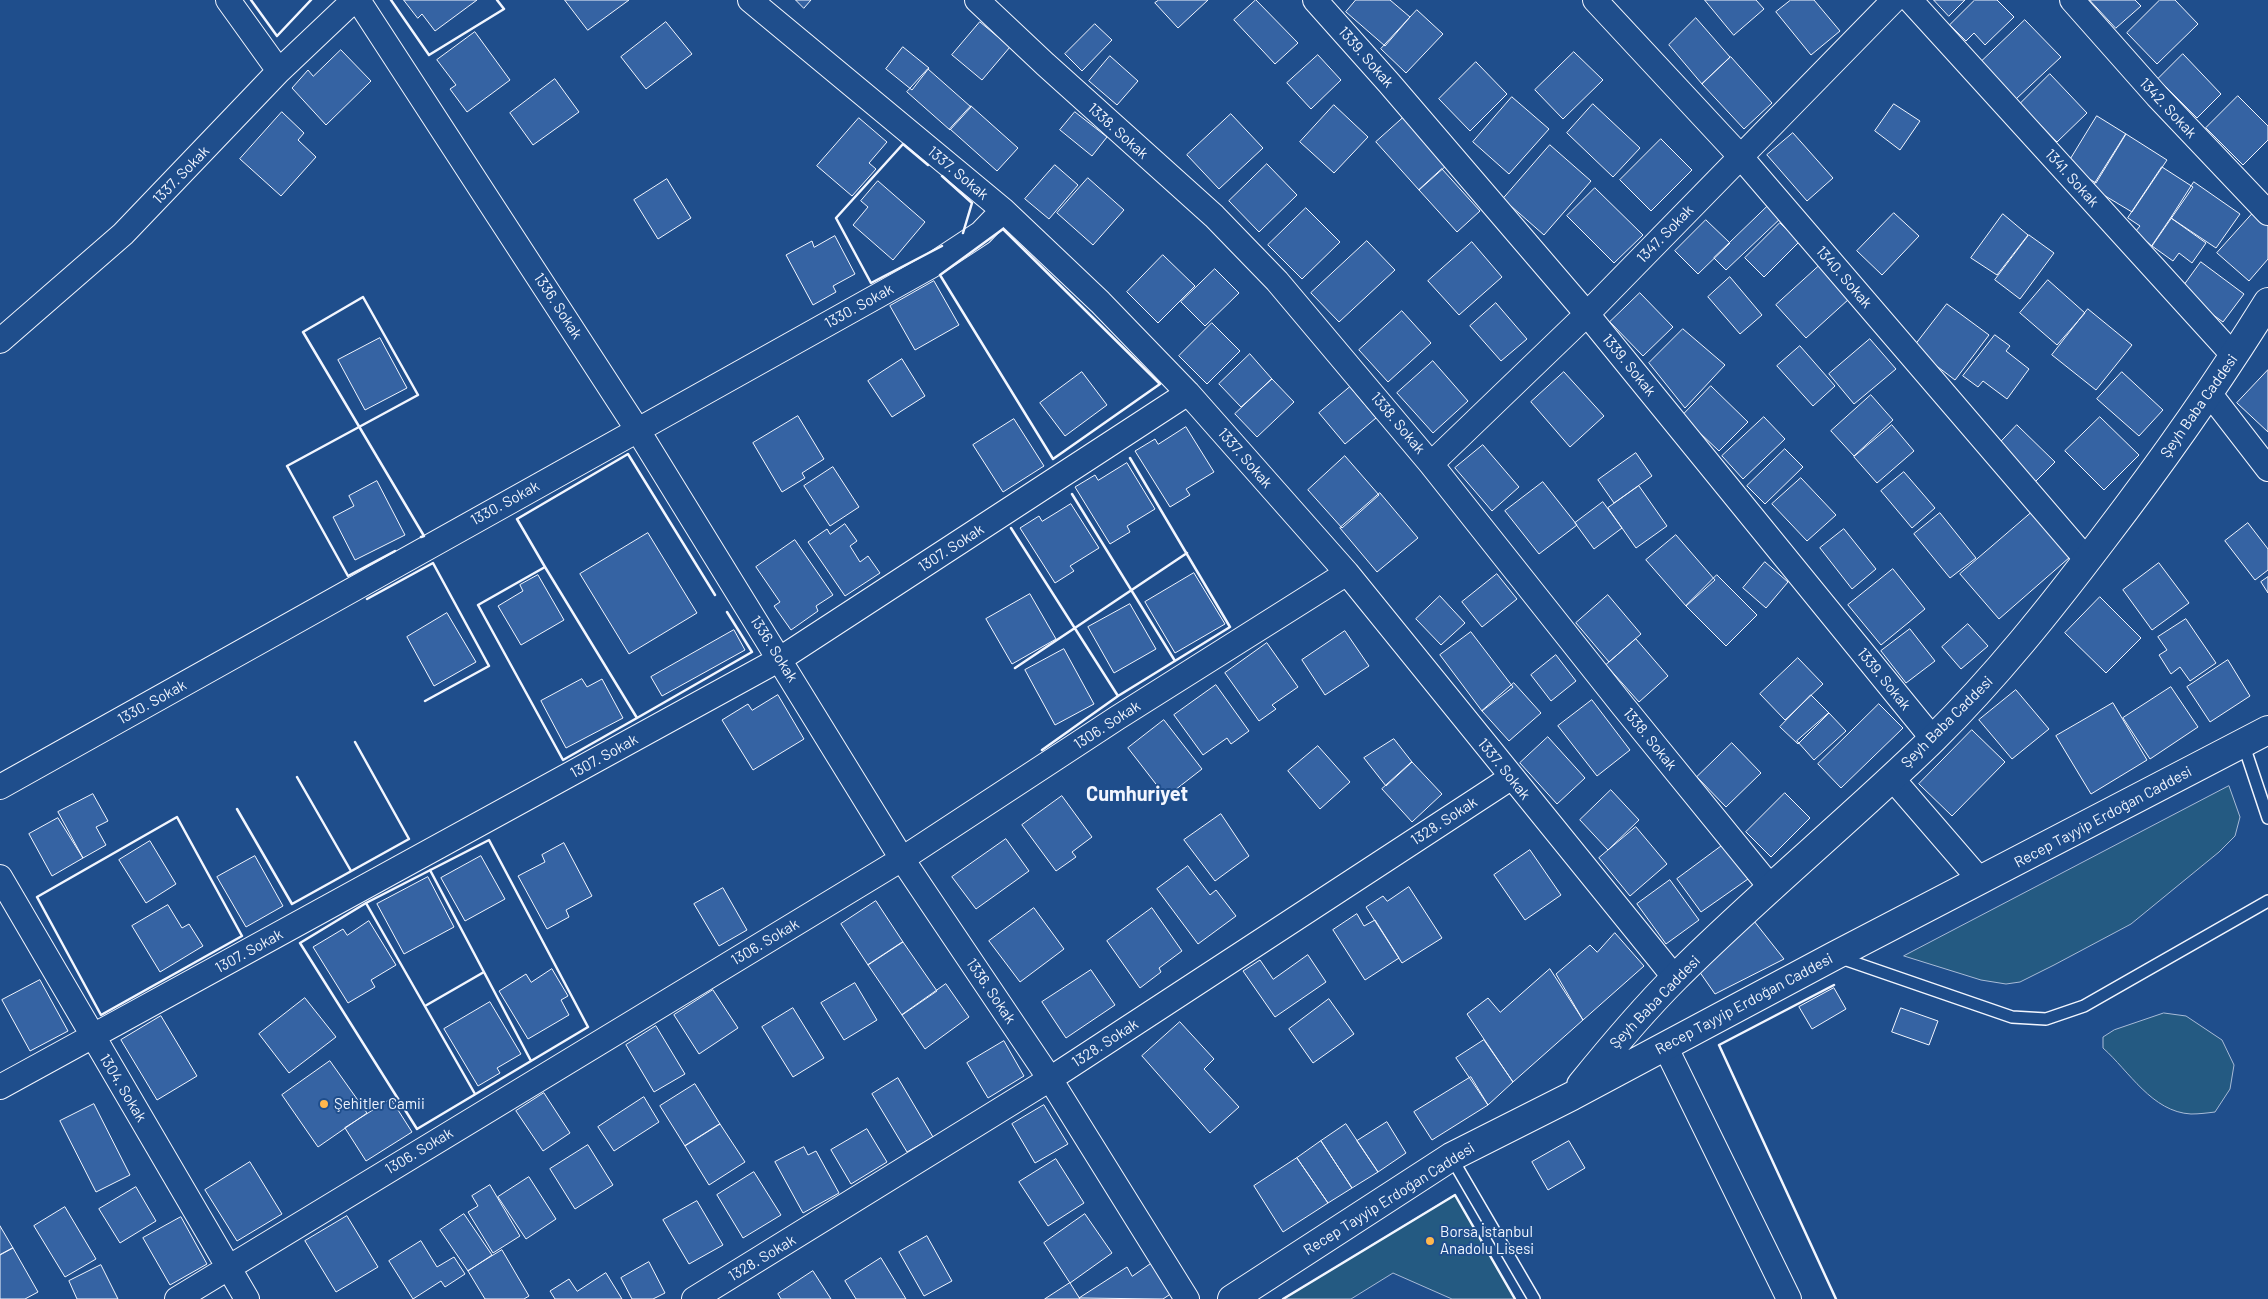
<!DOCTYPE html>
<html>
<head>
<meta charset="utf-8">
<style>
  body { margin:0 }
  canvas { display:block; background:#1f4e8c }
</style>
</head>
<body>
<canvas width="2268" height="1299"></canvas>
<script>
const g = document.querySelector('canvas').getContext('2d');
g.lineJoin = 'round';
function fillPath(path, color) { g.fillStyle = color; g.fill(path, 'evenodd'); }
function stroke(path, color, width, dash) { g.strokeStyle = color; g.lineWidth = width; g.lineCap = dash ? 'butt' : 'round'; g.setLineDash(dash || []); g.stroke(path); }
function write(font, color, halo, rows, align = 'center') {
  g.font = font + ' Barlow,sans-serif'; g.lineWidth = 4; g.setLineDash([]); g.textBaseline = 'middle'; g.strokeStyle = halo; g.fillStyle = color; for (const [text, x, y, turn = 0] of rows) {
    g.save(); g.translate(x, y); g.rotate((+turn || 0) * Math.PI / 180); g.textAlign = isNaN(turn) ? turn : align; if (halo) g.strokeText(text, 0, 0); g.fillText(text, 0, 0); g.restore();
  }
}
const green = new Path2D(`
  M2229 786 2240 817 2235 836 2219 852 2131 924 2054 965 2020 982 2006 984 1981 980 1904 956Z
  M2164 1013 2186 1016 2222 1040 2234 1065 2230 1089 2215 1112C2207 1113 2199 1114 2191 1114 2152 1112 2129 1071 2103 1048V1037L2114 1030Z
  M1455 1195 1515 1299H1452L1393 1273 1351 1299H1283Z`);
const building = new Path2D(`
  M404 0H477L435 31 422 14 418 18Z
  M565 0H629L588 30Z
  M796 0H811L804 8Z
  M1159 0H1208L1178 28 1155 3Z
  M1256 0 1298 43 1275 64 1234 20Z
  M1356 0H1390L1410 17 1385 46 1346 12Z
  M1705 0H1756L1764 9 1734 35Z
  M1791 0H1814L1840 31 1811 55 1776 12Z
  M1934 0H1965L1949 16Z
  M1975 0H1997L2014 17 1985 45 1974 33 1966 41 1950 25Z
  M2090 0H2135L2141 6 2116 28Z
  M2160 0H2175L2198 24 2157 64 2127 33Z
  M1417 10 1443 34 1406 73 1381 49Z
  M1696 18 1730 57 1702 84 1669 45Z
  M2025 20 2061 57 2016 99 1981 62Z
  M666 22 692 54 646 89 621 57Z
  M980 22 1010 47 982 80 952 55Z
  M1095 24 1112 40 1082 71 1065 54Z
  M475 32 510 80 467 112 450 89 456 85 437 60Z
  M903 47 929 68 912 90 886 69Z
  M341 50 371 81 326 125 292 88 308 70 313 76Z
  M1574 52 1603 80 1563 119 1535 90Z
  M2183 54 2221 94 2197 118 2158 79Z
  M1318 55 1341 80 1311 109 1287 83Z
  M1110 56 1138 81 1117 105 1089 81Z
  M1731 57 1772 103 1744 129 1702 84Z
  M1476 62 1507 94 1470 131 1439 99Z
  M928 69 971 107 950 130 907 92Z
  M2050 74 2087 113 2057 142 2020 104Z
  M555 79 579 112 533 145 510 113Z
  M2238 96 2268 126V140L2243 165 2206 128Z
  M1512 97 1549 129 1509 174 1473 142Z
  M1593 104 1640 148 1613 177 1567 133Z
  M1894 104 1920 121 1900 150 1875 131Z
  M1334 105 1368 137 1334 173 1300 142Z
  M971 106 1018 148 997 171 950 129Z
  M282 112 304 133 298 140 316 157 281 196 240 159Z
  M1075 112 1107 137 1092 156 1060 130Z
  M1231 114 1263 148 1219 189 1187 155Z
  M2097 116 2126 134 2096 183 2067 165Z
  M1404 117 1447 165 1419 190 1376 142Z
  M859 118 887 142 869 163 876 169 852 196 817 166Z
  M1793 133 1833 178 1807 201 1767 155Z
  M2126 134 2167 160 2132 212 2092 188Z
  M1661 139 1692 170 1651 211 1620 180Z
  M1550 145 1591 181 1544 235 1503 199Z
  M1267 164 1297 195 1259 232 1229 201Z
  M1055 165 1078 185 1049 219 1025 199Z
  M2162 167 2193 187 2152 246 2135 232 2140 226 2128 218Z
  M1442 169 1480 211 1457 232 1419 190Z
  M1088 178 1124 210 1093 245 1057 213Z
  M667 179 691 218 658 239 634 200Z
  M878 181 925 222 893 260 853 225 868 207 861 201Z
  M2194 182 2240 214 2216 248 2171 218Z
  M1595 188 1643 235 1614 263 1567 216Z
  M1771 203 1783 216 1726 270 1714 258Z
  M1306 208 1340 242 1302 279 1268 245Z
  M2254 212 2268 225V259L2249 281 2217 253Z
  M1894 213 1919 236 1882 275 1857 251Z
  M2003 214 2028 235 1997 275 1971 258Z
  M2171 218 2206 243 2192 263 2179 253 2173 261 2152 246Z
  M1706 220 1730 243 1698 274 1675 251Z
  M1780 223 1799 242 1764 277 1745 258Z
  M2029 235 2054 253 2020 299 1995 280Z
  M835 236 855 274 833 286 836 292 813 305 786 255 812 241 814 247Z
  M1367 241 1395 270 1339 322 1311 293Z
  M1472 242 1502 277 1459 315 1428 281Z
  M1163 255 1195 286 1158 323 1127 292Z
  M2201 262 2244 294 2223 322 2180 291Z
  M1819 266 1849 299 1806 338 1776 305Z
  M1215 269 1239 293 1205 326 1181 302Z
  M1730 277 1762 315 1740 334 1708 297Z
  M2048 280 2085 313 2057 345 2020 313Z
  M934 281 959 325 915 350 890 306Z
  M1640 293 1673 327 1643 356 1610 322Z
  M1496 303 1527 339 1501 361 1470 326Z
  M1947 304 1989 335 1955 380 1913 348Z
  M2088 309 2132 345 2096 390 2052 355Z
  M1402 311 1431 343 1388 382 1359 350Z
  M1212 323 1240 351 1207 384 1179 356Z
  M1683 329 1725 365 1685 408 1649 363Z
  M1995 335 2010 346 2006 351 2029 369 2007 399 1983 381 1978 387 1963 376Z
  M380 338 407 388 365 410 338 360Z
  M1870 339 1896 369 1854 404 1829 374Z
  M1800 346 1835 386 1813 406 1777 366Z
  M1250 354 1272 379 1241 407 1219 384Z
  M902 359 925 396 892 417 868 381Z
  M1433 361 1468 401 1433 433 1397 393Z
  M2268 370V432L2237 403Z
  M1082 372 1107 405 1065 436 1040 403Z
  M1564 372 1604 416 1570 447 1531 402Z
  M2122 372 2163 410 2139 436 2097 399Z
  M1272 379 1294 402 1257 437 1235 414Z
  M1711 386 1748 422 1719 451 1682 416Z
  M1350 387 1376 418 1345 444 1319 413Z
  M1871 395 1893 420 1854 456 1831 431Z
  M798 416 824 459 802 473 805 478 782 492 753 443Z
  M1764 417 1785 439 1743 479 1722 456Z
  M2100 417 2139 455 2104 490 2065 451Z
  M1014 419 1044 466 1003 492 973 445Z
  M1892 425 1914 451 1877 483 1854 457Z
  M2017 425 2055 462 2035 482 1997 446Z
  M1186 427 1214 472 1186 489 1190 495 1170 507 1135 451 1155 439 1158 444Z
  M1483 445 1519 487 1492 511 1455 468Z
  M1785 449 1803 467 1765 504 1747 486Z
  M1636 453 1652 476 1614 503 1598 480Z
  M1345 456 1379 495 1342 528 1308 490Z
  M1127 463 1155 509 1127 526 1130 532 1110 544 1075 487 1095 475 1098 480Z
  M833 467 859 507 830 526 804 486Z
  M1904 472 1935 508 1912 528 1881 491Z
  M1801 478 1836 515 1807 541 1772 504Z
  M377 481 405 535 355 560 333 517 354 506 349 496Z
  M1543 482 1577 525 1539 554 1505 511Z
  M1639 486 1667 526 1636 548 1608 508Z
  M1380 493 1418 538 1377 572 1340 528Z
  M1603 502 1622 528 1594 549 1575 523Z
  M1071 504 1099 548 1070 566 1074 571 1055 583 1020 528 1039 516 1042 521Z
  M1940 513 1976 558 1950 578 1914 534Z
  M2031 513 2070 557 1999 619 1960 574Z
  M2248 523 2268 549V570L2255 580 2225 541Z
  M845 524 857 541 850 546 860 562 868 556 880 573 845 596 808 542 827 529 830 534Z
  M1844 529 1876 569 1852 589 1820 548Z
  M648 533 697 613 629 654 580 574Z
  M1676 535 1715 580 1686 606 1646 560Z
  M795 540 833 595 816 606 818 611 791 630 774 606 780 602 756 567Z
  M1765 562 1788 582 1766 608 1743 588Z
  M2159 563 2189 603 2152 630 2123 590Z
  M1893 569 1925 609 1881 645 1848 605Z
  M1194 573 1225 624 1175 653 1145 602Z
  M1497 574 1517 599 1482 627 1462 602Z
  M538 575 564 620 521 645 498 606 523 591 520 585Z
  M1717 575 1757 615 1726 646 1686 606Z
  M2268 577V593L2261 582Z
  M1030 594 1056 639 1012 664 986 619Z
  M1608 595 1641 634 1609 662 1576 623Z
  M1440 596 1465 623 1441 645 1416 619Z
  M2100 597 2141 638 2106 673 2065 633Z
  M1130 604 1156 649 1114 673 1088 627Z
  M447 613 476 662 434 686 407 637Z
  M2186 619 2216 663 2190 681 2180 667 2171 674 2159 655 2167 650 2158 637Z
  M1968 624 1988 646 1961 669 1942 647Z
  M1910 629 1935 661 1906 683 1881 651Z
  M734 630 745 650 662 696 651 677Z
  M1345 631 1369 666 1325 695 1302 660Z
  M1471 632 1513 687 1482 711 1440 655Z
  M1636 639 1668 676 1639 702 1606 665Z
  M1267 643 1298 687 1272 705 1276 709 1259 721 1225 673Z
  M1064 649 1094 704 1055 725 1025 670Z
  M1556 655 1576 681 1551 701 1531 675Z
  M1798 658 1823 684 1785 720 1760 694Z
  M2228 660 2250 696 2210 722 2187 687Z
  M582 679 587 687 602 679 623 718 566 748 541 701Z
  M1514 683 1541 713 1509 741 1482 711Z
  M1216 685 1249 731 1231 744 1227 738 1203 755 1174 715Z
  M2171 687 2198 727 2150 759 2123 718Z
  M2016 690 2049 729 2012 759 1979 720Z
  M778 695 804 739 753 770 722 720 748 704 752 710Z
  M1811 695 1829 713 1798 744 1780 727Z
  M1592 700 1630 750 1597 776 1558 726Z
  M2113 703 2147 760 2091 794 2056 736Z
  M1879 704 1903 728 1841 788 1818 764Z
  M1829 713 1846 731 1814 760 1797 741Z
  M1164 720 1202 769 1166 797 1128 748Z
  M1972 730 2005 762 1952 816 1919 784Z
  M1548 737 1585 778 1557 804 1520 763Z
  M1394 739 1412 762 1386 786 1364 758Z
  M1732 743 1761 773 1726 807 1697 777Z
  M1318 746 1350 782 1320 809 1288 771Z
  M1412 762 1442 794 1412 822 1382 789Z
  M1611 790 1639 820 1608 850 1580 820Z
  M1785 793 1810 818 1771 857 1746 832Z
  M93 794 108 821 96 827 106 845 83 858 58 812Z
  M1062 796 1092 837 1072 852 1076 857 1056 871 1022 825Z
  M1221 814 1249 856 1215 881 1184 840Z
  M58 818 83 858 52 876 29 834Z
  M1636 827 1667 864 1630 896 1599 858Z
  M1006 839 1029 871 976 909 952 877Z
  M150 841 176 884 146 903 119 860Z
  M564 843 592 896 566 910 569 917 547 929 518 876 545 862 542 855Z
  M1723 845 1748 879 1701 912 1677 879Z
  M1530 850 1561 895 1525 920 1494 875Z
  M255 856 283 906 246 927 217 877Z
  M481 856 505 899 465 921 441 878Z
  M1188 866 1210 895 1216 890 1236 916 1198 944 1157 889Z
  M428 877 454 927 404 954 377 904Z
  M1670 880 1699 920 1666 944 1637 904Z
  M1409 887 1442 938 1402 963 1366 907 1383 896 1387 901Z
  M723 888 747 930 719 946 694 904Z
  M876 901 903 942 868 965 841 924Z
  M168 905 182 928 189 924 203 946 160 972 132 926Z
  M1034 908 1064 949 1020 982 989 941Z
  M1152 908 1182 951 1159 968 1161 972 1140 988 1107 941Z
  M1357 914 1364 926 1375 920 1399 958 1365 980 1333 930Z
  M369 921 396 965 371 980 375 987 348 1003 313 947 343 929 347 935Z
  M1754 921 1784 959 1715 994 1699 971Z
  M1615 933 1644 966 1583 1020 1556 974 1590 945 1597 952Z
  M903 942 937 991 902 1015 868 965Z
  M1308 955 1326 982 1275 1017 1243 971 1260 960 1273 979Z
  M552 969 568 996 561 1000 569 1015 528 1039 499 991 526 974 531 982Z
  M1550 969 1583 1020 1513 1082 1467 1014 1488 998 1500 1012Z
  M1091 970 1115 1005 1066 1038 1042 1002Z
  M40 980 68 1031 30 1051 2 1000Z
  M855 983 877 1020 844 1040 821 1003Z
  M946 984 969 1017 925 1049 902 1015Z
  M1834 988 1846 1009 1812 1029 1799 1007Z
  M713 990 738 1028 699 1054 674 1015Z
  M305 998 336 1037 289 1073 259 1034Z
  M1329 999 1354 1034 1313 1063 1289 1029Z
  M490 1002 521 1054 497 1068 500 1073 478 1086 444 1029Z
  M793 1008 824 1058 793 1077 762 1027Z
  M1901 1008 1938 1021 1929 1045 1892 1032Z
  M161 1016 197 1076 157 1100 121 1040Z
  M1180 1022 1214 1059 1204 1069 1239 1107 1210 1133 1142 1056Z
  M656 1026 685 1074 654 1092 626 1045Z
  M1484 1040 1513 1082 1488 1105 1456 1058Z
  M1004 1041 1024 1076 988 1098 967 1063Z
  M330 1061 367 1113 318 1147 282 1095Z
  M1471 1077 1488 1105 1432 1140 1414 1112Z
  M898 1078 933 1137 907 1152 872 1094Z
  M695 1084 720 1124 685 1146 660 1106Z
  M544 1093 570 1133 543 1151 516 1111Z
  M644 1097 659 1122 614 1151 598 1127Z
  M391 1099 412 1132 366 1161 345 1128Z
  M94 1104 130 1175 96 1192 60 1121Z
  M1044 1105 1068 1144 1035 1163 1012 1124Z
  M1387 1122 1406 1153 1378 1172 1357 1141Z
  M720 1124 745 1162 709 1185 685 1146Z
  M1346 1124 1378 1172 1352 1188 1321 1141Z
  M867 1129 887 1162 851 1184 831 1150Z
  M1321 1141 1352 1188 1328 1203 1297 1158Z
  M1569 1141 1585 1168 1548 1190 1532 1162Z
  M588 1145 613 1185 575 1209 550 1169Z
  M804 1147 808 1155 816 1151 839 1193 803 1213 775 1162Z
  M1297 1158 1328 1203 1283 1232 1254 1186Z
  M1056 1159 1084 1203 1048 1226 1019 1182Z
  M250 1162 282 1214 237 1241 205 1190Z
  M754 1172 781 1215 743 1238 717 1195Z
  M529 1177 556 1219 526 1239 498 1197Z
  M490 1185 520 1236 493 1253 468 1212 478 1206 472 1196Z
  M136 1187 156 1221 120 1243 99 1209Z
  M697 1201 723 1245 689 1264 663 1220Z
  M65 1207 96 1259 65 1277 34 1226Z
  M464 1214 492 1255 468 1271 440 1230Z
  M1085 1214 1112 1253 1070 1283 1044 1243Z
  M347 1216 378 1267 336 1292 305 1241Z
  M181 1217 207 1264 170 1285 143 1238Z
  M0 1226 13 1248 0 1255Z
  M927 1236 952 1281 924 1296 899 1252Z
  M421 1241 437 1267 454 1257 465 1274 445 1287 441 1281 413 1299 389 1261Z
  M13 1248 38 1292 25 1299H0V1255Z
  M502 1250 529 1296 524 1299H485L468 1271Z
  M881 1258 906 1299H856L845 1281Z
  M649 1262 665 1293 653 1299H632L621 1278Z
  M1152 1263 1172 1293 1163 1299 1079 1298 1127 1267 1132 1276Z
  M101 1265 118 1299H77L69 1281Z
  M813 1271 831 1299H781L778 1294Z
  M606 1273 622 1299H555L550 1291 569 1279 577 1291Z
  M1070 1283 1080 1299H1045Z`);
const lane = new Path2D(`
  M2243 743 2268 818
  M1838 957 2012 1017 2046 1019 2084 1006 2268 901
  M1451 1157 1534 1299`);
const street = new Path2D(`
  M228 0 279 71
  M358 0 637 429 902 859 1050 1079 1187 1299
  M750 0 1003 210 1100 302 1188 393 1347 573 1675 978
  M977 0 1045 64 1214 216 1277 281 1431 464 1623 706 1772 889
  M1315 0 1389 83 1587 314 1933 739
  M1595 0 1740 156 2087 560
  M1910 0 2234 356
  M2072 0 2157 96 2268 213
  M0 341 123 234 279 71 354 0
  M2210 394 2268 469
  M1431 464 1587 314 1894 0
  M1891 777 1980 880
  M0 787 931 266 981 233 1003 210
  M0 877 247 1299
  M1665 1046 1789 1299
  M0 1087 780 659 1188 393
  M177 1299 902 859 1117 718 1347 573
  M694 1299 1050 1079 1512 777`);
const secondary = new Path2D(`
  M1581 1085C1611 1048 1641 1012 1675 978 1758 895 1849 821 1933 739 1996 677 2050 609 2103 539 2162 462 2217 384 2268 302
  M1232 1299 1451 1157 1572 1096 1834 956 2268 730`);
const wall = new Path2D(`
  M251 0 277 36 311 0
  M391 0 429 55 504 9 497 0
  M928 165 903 144 836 218 871 283 942 246
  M942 176 972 203 963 233
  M1003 229 1160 384 1053 459 940 275Z
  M1072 494 1175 661
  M1011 528 1118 696
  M545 567 637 718 563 760 478 605Z
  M545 567 517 519 628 454 715 595
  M348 576 395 551
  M348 576 287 466 418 395 363 297 303 332 424 536 421 537
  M367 599 433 563 489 666 425 701
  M1015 668 1187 553
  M637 718 752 652 727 612
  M1042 750 1118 696 1230 627 1130 458
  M297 777 351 871
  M237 809 292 904 409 839 355 742
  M177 817 242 936 101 1015 37 897Z
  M430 870 531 1061
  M366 903 489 840 588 1027 417 1129 300 943 366 903 475 1094
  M1834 985 1719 1045 1836 1299
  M425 1006 484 972
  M1283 1299 1455 1195 1515 1299`);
const markers = [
  [324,1104,5,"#ffb74d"],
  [1430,1241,5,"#ffb74d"]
];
const streetNames = [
  ["1339. Sokak",1366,57,49],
  ["1342. Sokak",2168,108,47],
  ["1338. Sokak",1118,131,42],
  ["1337. Sokak",958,173,40],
  ["1337. Sokak",181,175,-46],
  ["1341. Sokak",2072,178,48],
  ["1347. Sokak",1665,234,-46],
  ["1340. Sokak",1844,277,49],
  ["1336. Sokak",558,306,57],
  ["1330. Sokak",859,306,-29],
  ["1339. Sokak",1629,365,51],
  ["Şeyh Baba Caddesi",2199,406,-55],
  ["1338. Sokak",1398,423,50],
  ["1337. Sokak",1245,458,49],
  ["1330. Sokak",505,503,-29],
  ["1307. Sokak",951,548,-33],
  ["1336. Sokak",774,649,58],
  ["1339. Sokak",1884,679,51],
  ["1330. Sokak",152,702,-29],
  ["Şeyh Baba Caddesi",1947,722,-45],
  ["1306. Sokak",1107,725,-33],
  ["1338. Sokak",1650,739,51],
  ["1307. Sokak",604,756,-29],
  ["1337. Sokak",1504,769,51],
  ["Recep Tayyip Erdoğan Caddesi",2103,817,-28],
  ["1328. Sokak",1444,821,-33],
  ["1306. Sokak",765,942,-31],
  ["1307. Sokak",249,951,-29],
  ["1336. Sokak",991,991,56],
  ["Şeyh Baba Caddesi",1655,1002,-46],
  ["Recep Tayyip Erdoğan Caddesi",1744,1004,-28],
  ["1328. Sokak",1105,1043,-33],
  ["1304. Sokak",123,1088,59],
  ["1306. Sokak",419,1151,-31],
  ["Recep Tayyip Erdoğan Caddesi",1389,1199,-32],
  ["1328. Sokak",762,1258,-31]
];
const poiNames = [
  ["Şehitler Camii",334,1104],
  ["Borsa İstanbul",1440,1232],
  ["Anadolu Lisesi",1440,1249]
];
const districtNames = [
  ["Cumhuriyet",1137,794]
];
fillPath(green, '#245a82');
stroke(green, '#a8bbd7', 1);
fillPath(building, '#3563a3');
stroke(building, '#f2f6ff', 1);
stroke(lane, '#f2f6ff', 14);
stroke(street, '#f2f6ff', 26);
stroke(secondary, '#f2f6ff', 30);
stroke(lane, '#1f4e8c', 11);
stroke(street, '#1f4e8c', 24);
stroke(secondary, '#1f4e8c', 28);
stroke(wall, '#f2f6ff', 2.5);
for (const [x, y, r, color] of markers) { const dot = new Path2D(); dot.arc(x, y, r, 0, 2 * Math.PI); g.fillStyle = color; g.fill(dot); stroke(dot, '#1f4e8c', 2); }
write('15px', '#f2f6ff', '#1f4e8c', streetNames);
write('15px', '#f2f6ff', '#1f4e8c', poiNames, 'left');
write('bold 20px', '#f2f6ff', '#1f4e8c', districtNames);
</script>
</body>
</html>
